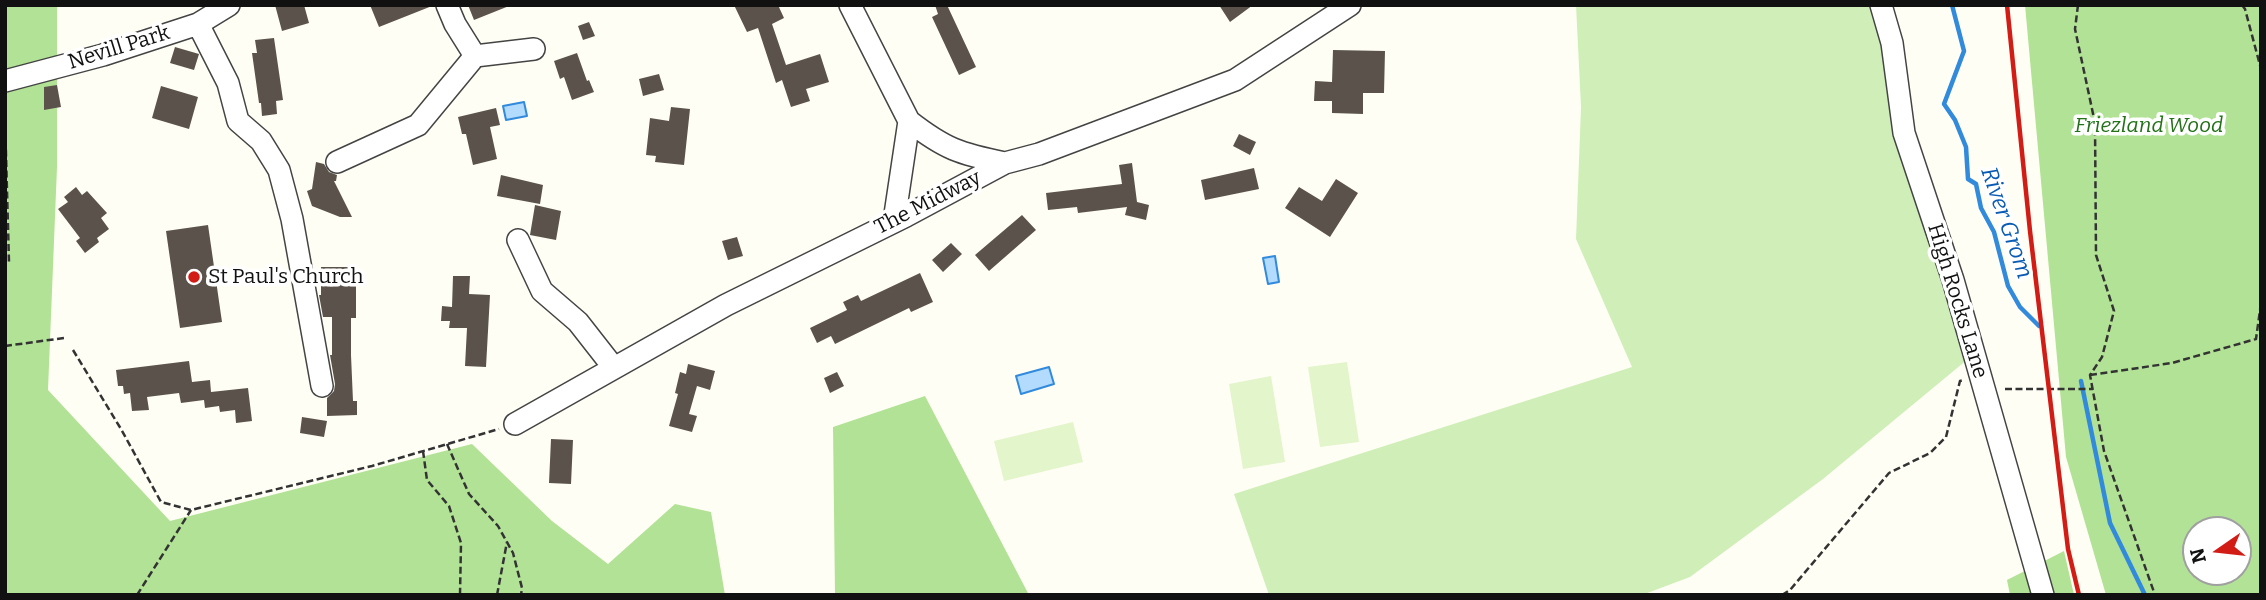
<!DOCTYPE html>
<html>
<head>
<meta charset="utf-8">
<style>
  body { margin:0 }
  #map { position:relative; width:2266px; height:600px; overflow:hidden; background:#fffef4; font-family:Bitter,serif }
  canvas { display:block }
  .frame { position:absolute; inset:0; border:7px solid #111; pointer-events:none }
  .north { position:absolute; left:2182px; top:516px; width:70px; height:70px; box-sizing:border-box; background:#fff; border:2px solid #a0a0a0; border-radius:50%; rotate:256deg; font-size:19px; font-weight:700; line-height:28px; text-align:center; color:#111 }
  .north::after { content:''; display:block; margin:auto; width:24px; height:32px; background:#d21d17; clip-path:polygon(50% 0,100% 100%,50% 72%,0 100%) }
</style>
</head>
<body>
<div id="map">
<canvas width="2266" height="600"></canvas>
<div class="frame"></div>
<div class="north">N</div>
</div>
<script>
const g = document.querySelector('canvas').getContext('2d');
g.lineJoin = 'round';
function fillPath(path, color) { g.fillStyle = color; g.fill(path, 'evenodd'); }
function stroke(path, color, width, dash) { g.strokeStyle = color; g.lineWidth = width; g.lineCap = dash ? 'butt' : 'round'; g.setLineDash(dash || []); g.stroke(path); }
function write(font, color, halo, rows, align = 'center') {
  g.font = font + ' Bitter,serif'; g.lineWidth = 7; g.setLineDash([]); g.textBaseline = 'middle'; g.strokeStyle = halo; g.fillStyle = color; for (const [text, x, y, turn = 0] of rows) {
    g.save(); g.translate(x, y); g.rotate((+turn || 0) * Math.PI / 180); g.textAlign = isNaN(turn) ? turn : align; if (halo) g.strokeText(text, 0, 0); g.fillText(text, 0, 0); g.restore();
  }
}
const green = new Path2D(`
  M1576 5H1871L1968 359 1823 479 1690 577 1642 595H1269L1234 494 1632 367 1576 239 1581 107Z`);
const forest = new Path2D(`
  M5 5H57V167L48 390 170 521 472 444 552 521 608 564 675 504 711 512 725 595H5Z
  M2025 5H2261V595H2106L2066 457ZM2196 530H2238V572H2196Z
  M925 396 1029 595H835L833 427Z
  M2064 551 2074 595H2010L2007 580Z`);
const pitch = new Path2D(`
  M1347 362 1359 442 1320 447 1308 367Z
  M1271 376 1285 462 1243 469 1229 384Z
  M1073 422 1083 462 1004 481 994 441Z`);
const water = new Path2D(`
  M524 102 527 116 506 120 503 106Z
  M1275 256 1279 282 1268 284 1263 258Z
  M1049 367 1054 384 1021 394 1016 376Z`);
const stream = new Path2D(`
  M1952 5 1964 51 1944 104 1955 120 1966 147 1968 179 1976 184 1981 208 1994 232 2008 286 2020 307 2039 326
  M2081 381 2110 523 2145 595`);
const building = new Path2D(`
  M275 5H304L309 23 282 31Z
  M370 5H432V6L379 27Z
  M468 5H509V6L474 20Z
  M734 5H778L784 18 772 24 786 65 820 54 829 82 806 89 810 101 791 107 782 80 776 83 758 28 747 32Z
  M935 5H947L976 67 959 75 932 17 938 14Z
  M1219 5H1253L1230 22Z
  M589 22 595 36 583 40 578 26Z
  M274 38 283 100 276 101 277 114 262 116 261 103H259L252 53H257L255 40Z
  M175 47 199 54 194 70 170 63Z
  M1333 50 1385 51 1384 93H1363V114L1332 113V101H1314L1315 81 1332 82Z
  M577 53 587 81 589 80 594 92 572 100 564 77 560 79 554 61Z
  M659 74 664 90 643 96 639 79Z
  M57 85 61 107 44 110V87Z
  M161 86 198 97 189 129 152 118Z
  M671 107 690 109 684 165 655 162 656 156 646 155 650 118 669 121Z
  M496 108 500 125 490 127 497 159 473 165 466 134H462L458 117Z
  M1239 134 1256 142 1250 155 1233 146Z
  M316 162 324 164 329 172 337 175 336 181H334L352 217H340L312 206 307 191 312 189Z
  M1132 163 1137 202 1149 205 1146 220 1125 215 1127 207 1078 213 1077 207 1048 210 1046 193 1122 184 1119 165Z
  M1254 168 1259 189 1205 200 1201 180Z
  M501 175 543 185 540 204 497 196Z
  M1336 179 1358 193 1330 237 1285 208 1299 187 1322 201Z
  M76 187 82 195 87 191 107 213 101 218 109 229 97 238 99 242 85 253 76 241 80 238 58 209 68 202 64 197Z
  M535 205 561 211 556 240 530 235Z
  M1022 215 1036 230 989 271 975 255Z
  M208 225 222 322 180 328 166 231Z
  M737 237 743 256 728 260 722 241Z
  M951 243 962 254 943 272 932 260Z
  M321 267H356V318H351V355L353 401H357V415L327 416V398L334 391 335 384 330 355H332V317H323L319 295H321Z
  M920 273 933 302 911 312 909 308 835 344 831 336 817 343 810 328 847 310 843 302 858 295 861 301Z
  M453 276H470L469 294 490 295 486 367 465 366 467 328H449L450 321H441L442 306 452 307Z
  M189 361 192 382 210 380 211 392 248 388 252 421 236 423 235 410 220 412 219 406 205 408 204 400 181 403 179 393 147 397 149 410 132 411 130 393 124 394 123 386H118L116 370Z
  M688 364 715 371 710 390 697 386 689 414 697 416 692 432 669 426 678 394 675 393 680 372 686 374Z
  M837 372 844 386 830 393 824 378Z
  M302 417 327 421 324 437 300 433Z
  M551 439 573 440 571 484 549 483Z`);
const path = new Path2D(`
  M2078 5 2075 29 2095 123 2096 255 2114 311 2102 357 2090 375 2104 451 2155 595
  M2242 5 2245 9 2261 69
  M5 118 9 262
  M5 346 64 338
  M73 350 121 429 161 502 191 510 372 466 499 429
  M2090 375 2172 363 2256 339 2261 303
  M2005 389H2093
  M447 444 469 494 498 526 513 553 522 588 521 595
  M423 451 427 480 449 506 461 543 460 595
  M137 595 191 510
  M497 595 507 542
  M1782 595 1790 590 1889 473 1930 453 1946 437 1960 381 1964 380`);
const minor = new Path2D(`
  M447 5 455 24 475 56
  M850 5 909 121 894 221
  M1881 5 1892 43 1904 133 1953 280 2043 595
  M198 24 228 83 238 121 261 141 279 170 292 219 322 386
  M5 81 103 55 198 24 229 5
  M909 121C945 149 960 154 1005 163
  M337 162 418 125 475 56 534 49
  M518 240 542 291 578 322 614 368
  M515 424 726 305 906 216 1005 163 1039 154 1235 80 1350 5`);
const rail = new Path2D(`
  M2007 5 2030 231 2068 549 2079 595`);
const markers = [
  [194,277,7,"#d21d17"]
];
const streetNames = [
  ["Nevill Park",119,48,-17],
  ["The Midway",928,203,-27],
  ["High Rocks Lane",1957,301,73]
];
const parkNames = [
  ["Friezland Wood",2149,126]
];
const poiNames = [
  ["St Paul's Church",208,277]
];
const waterNames = [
  ["River Grom",2006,223,71]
];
fillPath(green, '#d0efb8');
fillPath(forest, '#b2e295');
fillPath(pitch, '#e3f5cb');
fillPath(water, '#b2dbfd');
stroke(water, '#318adc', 2);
stroke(stream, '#318adc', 4.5);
fillPath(building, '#5b534b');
stroke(minor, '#444', 24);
stroke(path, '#333', 2.5, [7, 3.5]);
stroke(minor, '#fff', 21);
stroke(rail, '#d21d17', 4.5);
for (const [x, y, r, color] of markers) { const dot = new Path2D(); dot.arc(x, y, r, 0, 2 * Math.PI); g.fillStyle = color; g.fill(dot); stroke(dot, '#fff', 2.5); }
write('21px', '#111', '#fff', streetNames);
write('italic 21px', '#237118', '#fff', parkNames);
write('21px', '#111', '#fff', poiNames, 'left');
write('italic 23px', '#0a5bb3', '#fff', waterNames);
</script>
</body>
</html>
